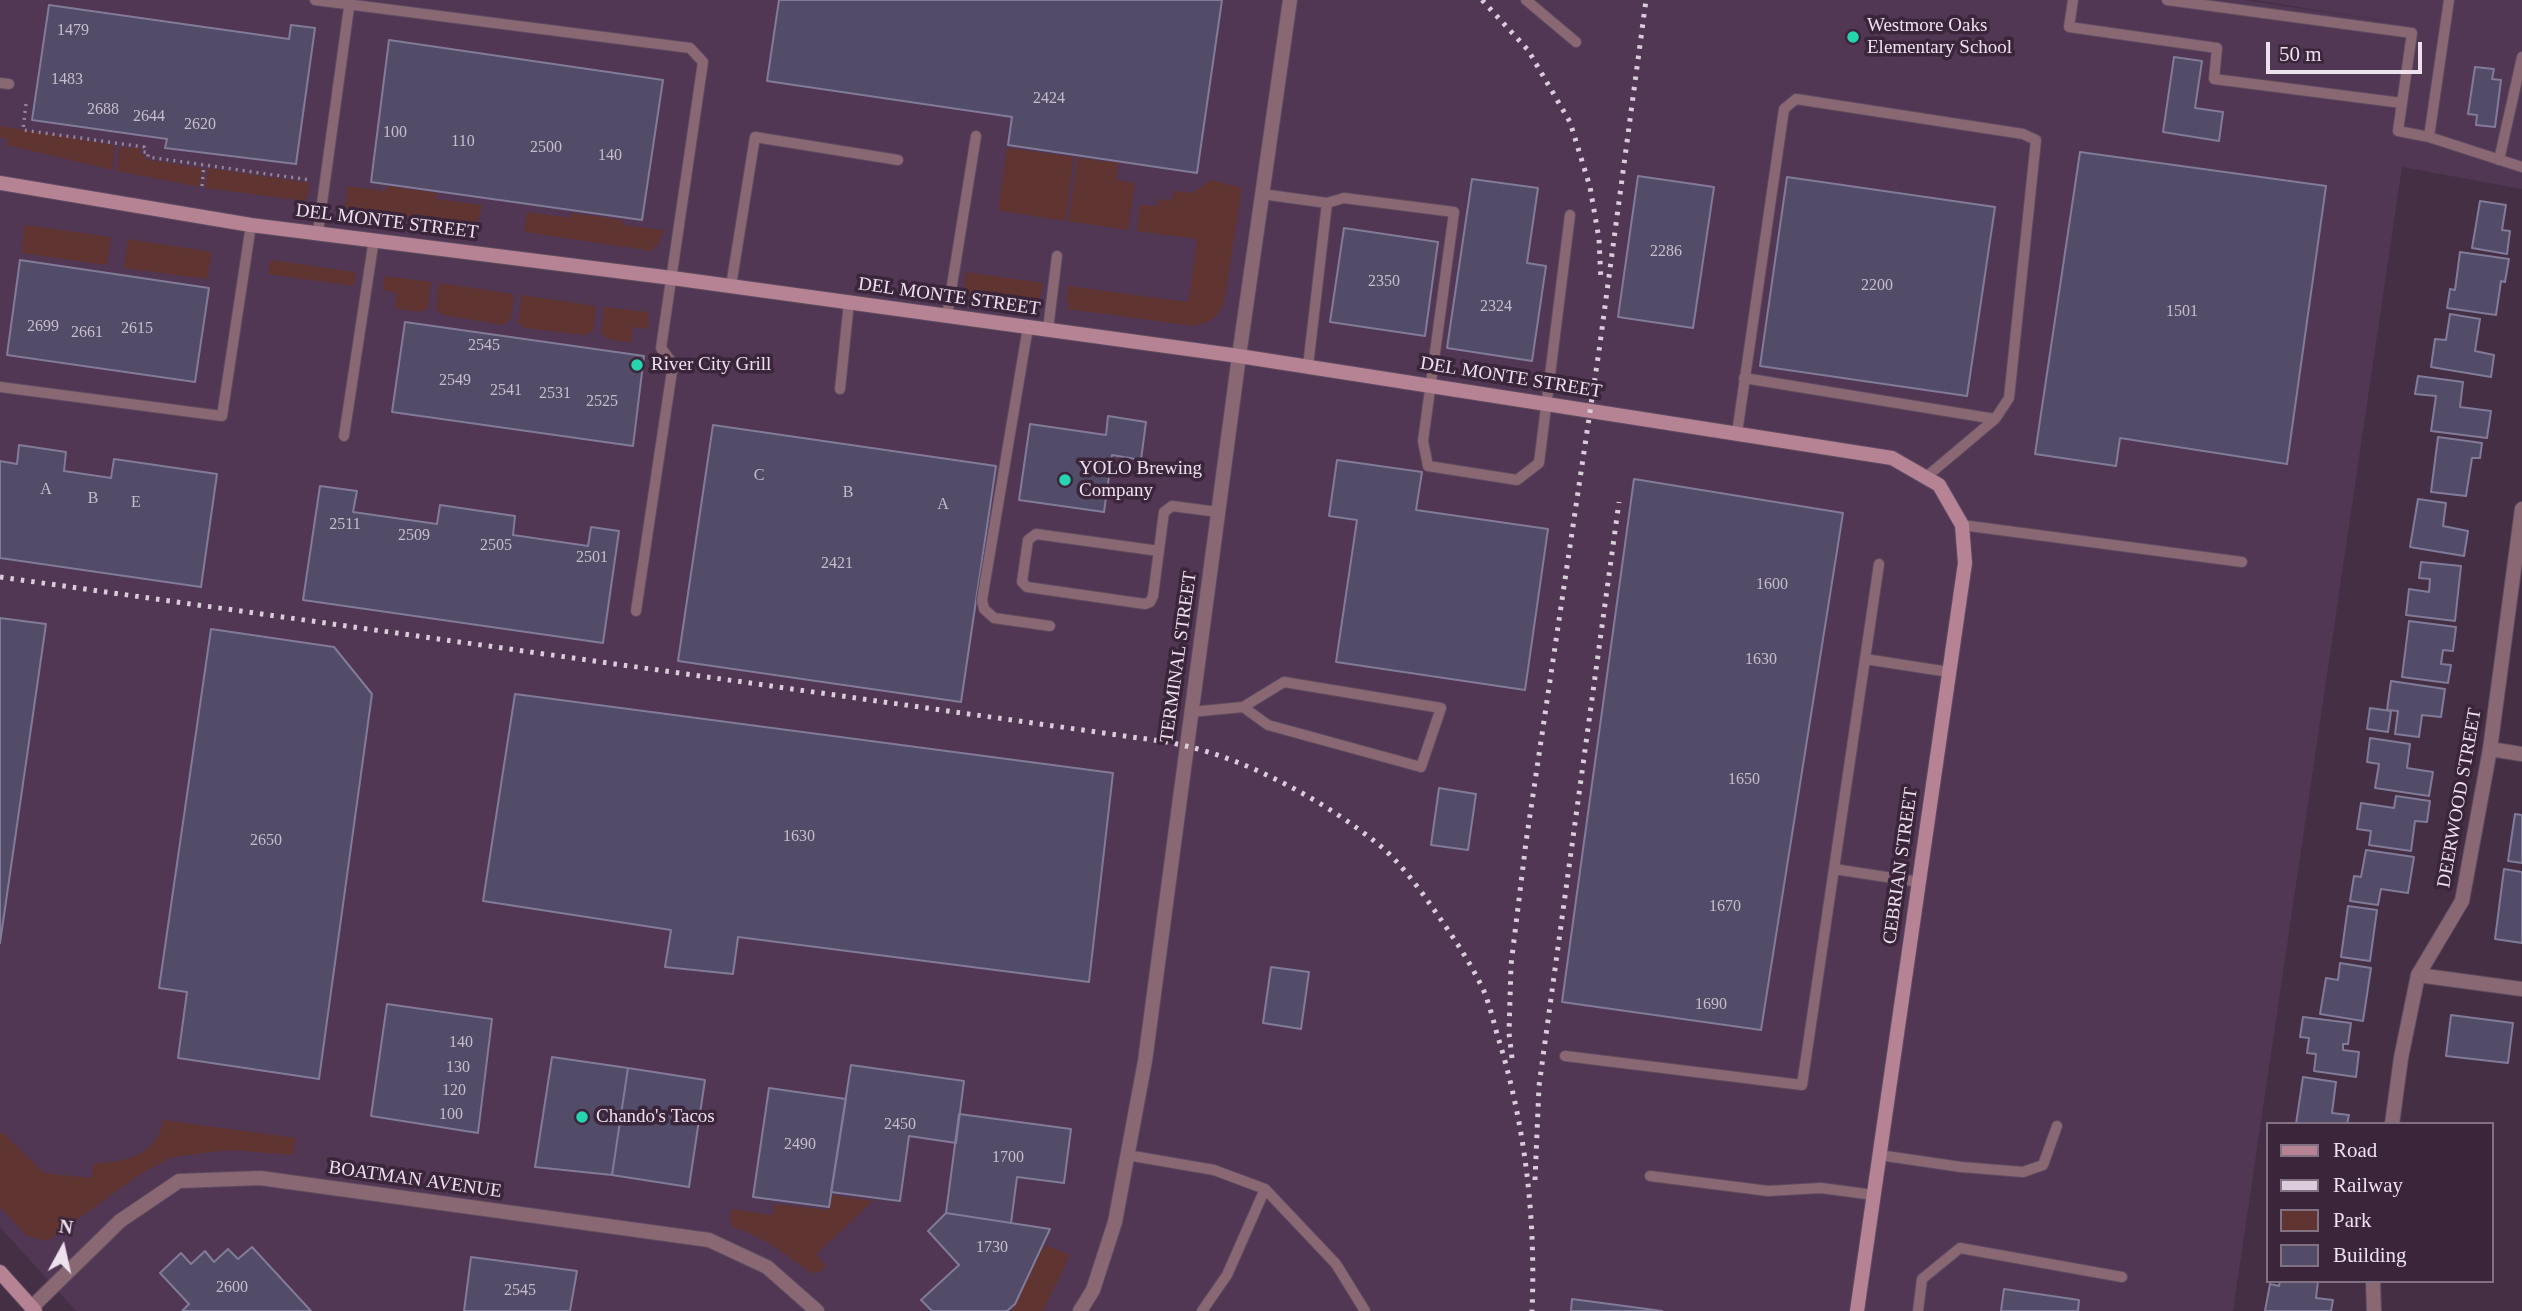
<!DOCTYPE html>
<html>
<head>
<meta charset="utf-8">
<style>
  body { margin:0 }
  #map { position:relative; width:2522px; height:1311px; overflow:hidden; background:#442f45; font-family:Georgia,serif }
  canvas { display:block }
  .legend { position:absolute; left:2266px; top:1122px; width:228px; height:161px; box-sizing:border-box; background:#3a253b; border:2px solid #827083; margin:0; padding:9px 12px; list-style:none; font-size:21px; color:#eee1ee }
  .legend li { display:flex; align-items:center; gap:14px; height:35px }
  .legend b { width:35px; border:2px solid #827083 }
  .north { position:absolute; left:28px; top:1213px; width:70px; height:70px; -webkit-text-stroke:5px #3a253b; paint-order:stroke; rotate:8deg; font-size:19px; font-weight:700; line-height:28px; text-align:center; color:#eee1ee }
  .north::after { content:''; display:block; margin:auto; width:24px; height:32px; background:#eee1ee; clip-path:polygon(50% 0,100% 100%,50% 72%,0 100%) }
  .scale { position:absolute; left:2266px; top:42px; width:156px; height:32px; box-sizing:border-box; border:4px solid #eee1ee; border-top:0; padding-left:9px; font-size:21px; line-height:24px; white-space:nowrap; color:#eee1ee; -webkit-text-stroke:5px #3a253b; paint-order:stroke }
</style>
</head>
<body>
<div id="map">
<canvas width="2522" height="1311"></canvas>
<ul class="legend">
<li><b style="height:9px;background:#b68395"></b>Road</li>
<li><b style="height:9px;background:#daccdb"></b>Railway</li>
<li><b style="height:19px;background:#603430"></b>Park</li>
<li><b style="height:19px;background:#524c68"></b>Building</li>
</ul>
<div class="north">N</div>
<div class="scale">50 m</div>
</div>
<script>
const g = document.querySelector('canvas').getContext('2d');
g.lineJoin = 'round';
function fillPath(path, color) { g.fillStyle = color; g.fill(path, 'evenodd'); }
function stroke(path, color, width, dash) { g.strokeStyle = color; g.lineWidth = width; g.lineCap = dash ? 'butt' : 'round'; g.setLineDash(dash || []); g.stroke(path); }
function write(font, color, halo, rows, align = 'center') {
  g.font = font + ' Georgia,serif'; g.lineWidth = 7; g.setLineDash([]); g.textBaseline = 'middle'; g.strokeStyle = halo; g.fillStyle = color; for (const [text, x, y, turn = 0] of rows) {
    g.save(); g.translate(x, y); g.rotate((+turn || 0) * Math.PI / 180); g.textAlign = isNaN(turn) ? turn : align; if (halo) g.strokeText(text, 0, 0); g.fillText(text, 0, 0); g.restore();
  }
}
const built = new Path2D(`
  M0 0H2244L2406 24 2254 0H2522V189L2402 167 2233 1311H76L0 1227Z`);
const green = new Path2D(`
  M0 126 113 145 115 148 112 170 7 145 8 139 0 137Z
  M123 147 141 149 140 154 145 155V159L201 168 202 170 200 187 117 171 119 149Z
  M1007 148 1074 157 1065 221 1001 211 998 208Z
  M1078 158 1119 163 1116 180 1135 183 1128 230 1068 221Z
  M209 168 310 183 308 197H306L305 201 205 188 207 170Z
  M1211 180 1242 188 1224 302C1219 317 1209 323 1194 326L1068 309 1069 303 1066 302 1068 286 1188 302 1197 239 1137 231 1140 205 1157 206 1159 199 1171 201 1174 191 1193 193Z
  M347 186 386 191 387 186 437 193 436 199 482 205 477 226 345 207Z
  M527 212 571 218 572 213 623 220 622 225 664 230 657 247 654 246 653 251 524 232Z
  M25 225 111 237 107 265 21 253Z
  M128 239 212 252 207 279 124 268Z
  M270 260 355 272 354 286 268 274Z
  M966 272 1043 283 1038 305 963 294Z
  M385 276 431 282 428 308 419 312 394 308 397 293 383 290Z
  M439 283 514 294 511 319 503 325 443 315 436 309Z
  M521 295 596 306 593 331 584 335 525 328 518 322Z
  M604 307 648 312 649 329 633 327 631 343 608 339 601 333Z
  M163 1120 296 1138 293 1155 231 1150 172 1157 142 1173 47 1241 27 1236 0 1207V1135L3 1133 44 1173 91 1178 94 1163C124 1163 159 1155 163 1120Z
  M832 1195 873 1201 816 1254 826 1266 818 1273 815 1271 812 1274C786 1254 762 1236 730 1226L732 1222 729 1221 732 1209 773 1215 774 1204 828 1210Z
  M1044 1245 1070 1255 1043 1311H1012Z`);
const building = new Path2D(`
  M779 0H1222L1197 173 1008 145 1012 117 767 81Z
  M49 5 289 39 291 25 315 28 296 164 165 148 167 139 32 120Z
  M389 40 663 80 642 220 371 182Z
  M2174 57 2202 61 2195 108 2223 112 2219 141 2163 132Z
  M2475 67 2494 69 2492 79 2501 80 2495 127 2476 125 2477 115 2468 114Z
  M2080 152 2326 186 2287 464 2120 438 2116 466 2035 454Z
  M1638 176 1714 187 1693 328 1618 317Z
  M1787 177 1995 207 1967 396 1760 366Z
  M1472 179 1538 188 1527 263 1546 266 1532 361 1447 348Z
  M2480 201 2506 205 2502 230 2510 231 2507 254 2472 248Z
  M1344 228 1438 242 1425 336 1330 322Z
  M2460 252 2509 259 2505 282 2501 281 2496 315 2447 308 2450 289 2455 290Z
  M20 260 209 288 195 382 7 355Z
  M2450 314 2480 319 2475 351 2494 355 2491 377 2431 367 2435 339 2446 340Z
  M405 322 644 356 633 446 392 412Z
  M2418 376 2463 382 2460 407 2491 411 2487 438 2431 431 2436 396 2415 394Z
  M1108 416 1146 422 1141 460 1112 455 1104 512 1019 500 1030 424 1106 435Z
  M713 425 996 466 961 702 678 661Z
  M2438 437 2482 443 2480 458H2472L2466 496 2431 492Z
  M19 445 66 452 64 471 111 478 114 459 217 474 201 587 0 558V461L17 464Z
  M1337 460 1422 472 1416 510 1548 529 1525 690 1336 662 1357 520 1329 516Z
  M1634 479 1843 513 1761 1030 1562 1002Z
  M320 486 357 491 353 512 437 524 440 505 515 516 513 535 588 546 591 527 619 531 603 643 303 600Z
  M2418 499 2446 503 2443 526 2468 531 2464 556 2410 547Z
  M2421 562 2461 566 2455 621 2406 615 2409 589 2429 592 2430 579 2419 578Z
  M0 618 46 624 0 943Z
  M2409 621 2456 627 2453 651 2443 650 2441 664 2451 665 2448 683 2402 677Z
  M211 629 334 647 372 694 319 1079 178 1058 187 992 159 988Z
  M2391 681 2445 689 2441 717 2422 715 2419 737 2395 734 2398 711 2387 710Z
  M515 694 1113 773 1089 982 738 937 733 974 665 967 671 930 483 901Z
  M2370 708 2391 711 2388 732 2367 729Z
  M2370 738 2410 744 2407 768 2433 772 2429 796 2375 788 2379 764 2367 762Z
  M1439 788 1476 794 1468 850 1431 845Z
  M2396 796 2430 801 2427 822 2415 821 2411 851 2369 845 2371 831 2357 829 2361 803 2394 808Z
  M2515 814 2522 815V863L2508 861Z
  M2366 850 2414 857 2408 893 2381 889 2378 905 2350 901 2354 876 2361 877Z
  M2504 869 2522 872V943L2495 939Z
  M2348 906 2377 910 2370 961 2341 957Z
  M2340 963 2371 968 2363 1021 2320 1014 2326 978 2338 980Z
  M1271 967 1309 972 1301 1029 1263 1023Z
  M387 1004 492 1019 478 1133 371 1116Z
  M2451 1015 2513 1023 2508 1063 2446 1056Z
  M2303 1017 2351 1023 2348 1044H2343V1050L2359 1052 2356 1077 2314 1071 2316 1054 2307 1053 2309 1038 2300 1037Z
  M552 1057 628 1068 612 1175 535 1167Z
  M851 1065 964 1081 956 1143 909 1136 900 1201 831 1192Z
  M628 1068 705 1080 689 1187 612 1175Z
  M2303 1077 2336 1082 2332 1113 2349 1115 2347 1124H2296Z
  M769 1088 846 1099 829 1207 753 1197Z
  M959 1114 1071 1129 1064 1183 1017 1177 1011 1223 946 1213Z
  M946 1213 1050 1229 1015 1304 1007 1311H932L921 1300 959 1265 928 1231Z
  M252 1247 311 1311H182L189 1304 160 1273 181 1253 191 1264 205 1251 214 1262 228 1249 238 1259Z
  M471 1257 577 1271 570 1311H464Z
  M2280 1281H2318L2316 1298 2333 1300 2331 1311H2265L2270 1284 2279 1286Z
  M2004 1289 2079 1300 2078 1311H2001Z
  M1572 1299 1662 1311H1571Z`);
const path = new Path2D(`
  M26 104 23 130 144 147 143 152H148V157L310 180
  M202 186 204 165`);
const lane = new Path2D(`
  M315 0 690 48 703 62 661 348 673 364 636 611
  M1526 0 1576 42
  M2073 0 2069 27 2217 48 2214 79 2402 103
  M2167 0 2412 33 2398 131 2429 137
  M2449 0 2429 137 2522 167
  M0 83 9 84
  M2499 160 2522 57
  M1262 194 1327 203 1308 366
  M1327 203 1344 198 1454 212 1423 441 1428 466 1517 480 1539 463 1570 215
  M318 232 350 0
  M731 286 755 137 898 160
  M947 316 976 136
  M1028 327 982 600 984 609 994 618 1050 626
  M1048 329 1057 256
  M1744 378 1995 419
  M0 387 222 416 251 225
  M840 389 849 302
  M1737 433 1784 109 1796 99 2023 134 2036 140 2009 398 1995 419 1926 477
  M344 436 374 239
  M1962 525 2242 562
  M1159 551 1036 534 1028 540 1022 582 1027 587 1145 604 1150 602 1153 596 1164 512 1172 506 1218 512
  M1879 564 1865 659 1949 672
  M1191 712 1243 707 1284 682 1441 708 1421 767 1268 725 1243 707
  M1834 869 1919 882
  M1565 1056 1802 1085 1865 659
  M1127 1155 1214 1170 1265 1189 1336 1264 1365 1311
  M1879 1155 1961 1167 2023 1172 2043 1165 2057 1126
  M1650 1176 1768 1191 1821 1188 1874 1195
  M1202 1311 1227 1275 1265 1189
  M1918 1311 1922 1279 1960 1248 2122 1277`);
const street = new Path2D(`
  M2490 749 2522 754
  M2418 975 2522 989
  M2392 1124 2401 1058 2418 975 2462 901 2490 749 2522 509
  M2373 1281 2374 1311
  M32 1307 120 1221 179 1181 260 1178 709 1240 767 1267 817 1311
  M1080 1311 1093 1290 1115 1222 1145 1061 1239 356 1290 0`);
const secondary = new Path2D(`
  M0 183 251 225 672 278 1239 356 1892 458 1939 485 1962 525 1965 563 1857 1311
  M0 1272 35 1311`);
const rail = new Path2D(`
  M1482 0 1528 50 1570 122 1590 187 1599 239 1601 281
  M0 577 1139 738C1154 740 1170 742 1186 746 1251 761 1326 802 1378 844 1397 859 1415 883 1430 904 1449 931 1468 958 1483 989 1489 1003 1493 1019 1497 1034 1525 1123 1536 1218 1532 1311
  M1512 1058 1509 1033 1511 965 1526 842 1599 351 1646 0
  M1535 1180 1539 1086 1619 502`);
const markers = [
  [1853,37,7,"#26d5ae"],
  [637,365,7,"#26d5ae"],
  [1065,480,7,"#26d5ae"],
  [582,1117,7,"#26d5ae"]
];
const numberNames = [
  ["1479",73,31],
  ["1483",67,80],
  ["2424",1049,99],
  ["2688",103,110],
  ["2644",149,117],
  ["2620",200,125],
  ["100",395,133],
  ["110",463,142],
  ["2500",546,148],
  ["140",610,156],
  ["2286",1666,252],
  ["2350",1384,282],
  ["2200",1877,286],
  ["2324",1496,307],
  ["1501",2182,312],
  ["2699",43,327],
  ["2615",137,329],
  ["2661",87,333],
  ["2545",484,346],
  ["2549",455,381],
  ["2541",506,391],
  ["2531",555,394],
  ["2525",602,402],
  ["C",759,476],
  ["A",46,490],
  ["B",848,493],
  ["B",93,499],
  ["E",136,503],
  ["A",943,505],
  ["2511",345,525],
  ["2509",414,536],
  ["2505",496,546],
  ["2501",592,558],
  ["2421",837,564],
  ["1600",1772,585],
  ["1630",1761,660],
  ["1650",1744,780],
  ["1630",799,837],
  ["2650",266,841],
  ["1670",1725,907],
  ["1690",1711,1005],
  ["140",461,1043],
  ["130",458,1068],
  ["120",454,1091],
  ["100",451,1115],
  ["2450",900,1125],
  ["2490",800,1145],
  ["1700",1008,1158],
  ["1730",992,1248],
  ["2600",232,1288],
  ["2545",520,1291]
];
const poiNames = [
  ["Westmore Oaks",1867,26],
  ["Elementary School",1867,48],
  ["River City Grill",651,365],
  ["YOLO Brewing",1079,469],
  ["Company",1079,491],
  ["Chando's Tacos",596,1117]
];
const streetNames = [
  ["DEL MONTE STREET",387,222,7],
  ["DEL MONTE STREET",949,297,8],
  ["DEL MONTE STREET",1511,378,9],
  ["TERMINAL STREET",1179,657,-82],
  ["DEERWOOD STREET",2460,798,-80],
  ["CEBRIAN STREET",1901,866,-82],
  ["BOATMAN AVENUE",415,1180,8]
];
fillPath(built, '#513753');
fillPath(green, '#603430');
fillPath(building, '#524c68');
stroke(building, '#817b99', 2);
stroke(lane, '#5f4b60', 12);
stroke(street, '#5f4b60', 16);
stroke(secondary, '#5f4b60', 16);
stroke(path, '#968597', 3.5, [2, 5]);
stroke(lane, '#896874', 10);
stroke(street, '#896874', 14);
stroke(secondary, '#b68395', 14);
stroke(rail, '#daccdb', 5, [3.5, 7]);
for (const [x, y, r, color] of markers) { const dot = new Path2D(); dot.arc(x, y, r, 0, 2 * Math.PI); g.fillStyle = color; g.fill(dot); stroke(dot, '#3a253b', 2.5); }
write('16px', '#c7bccc', null, numberNames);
write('19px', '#eee1ee', '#3a253b', poiNames, 'left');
write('19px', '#eee1ee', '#3a253b', streetNames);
</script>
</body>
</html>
